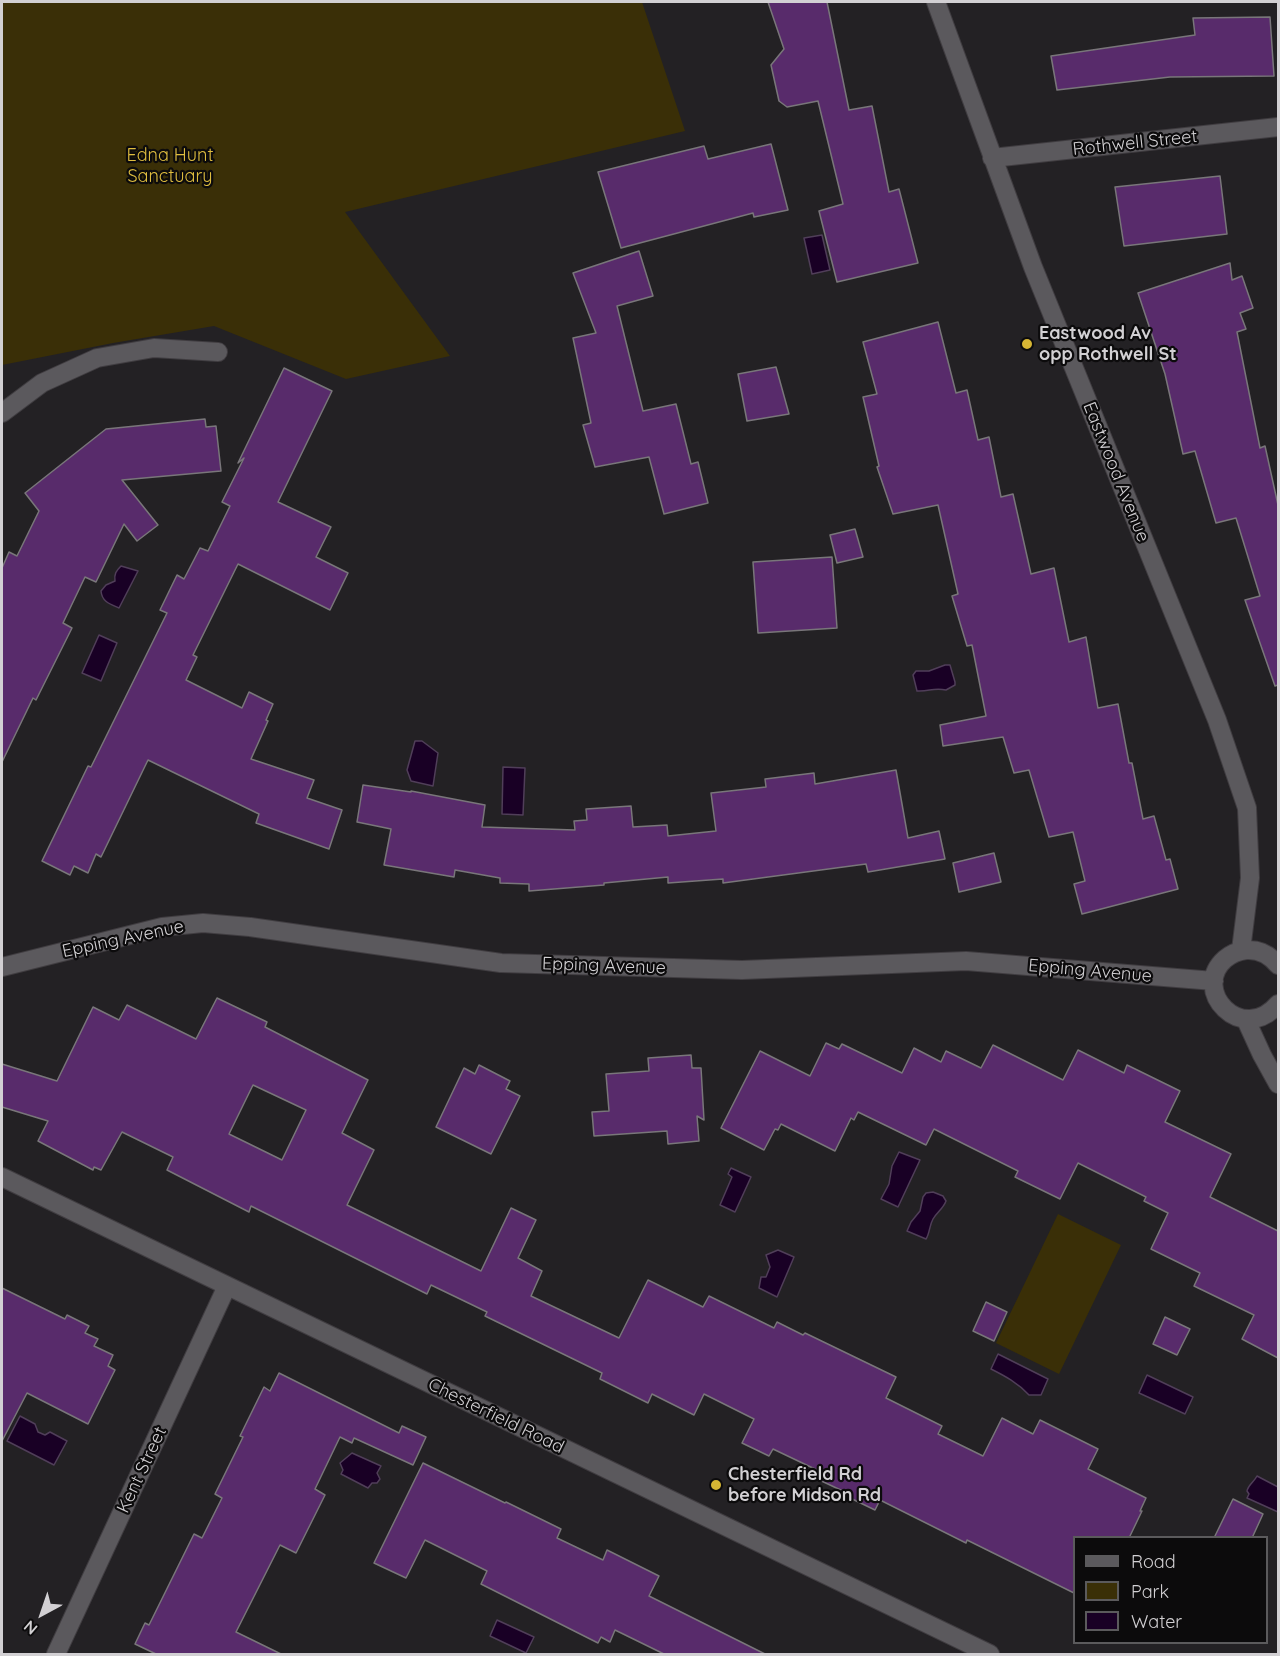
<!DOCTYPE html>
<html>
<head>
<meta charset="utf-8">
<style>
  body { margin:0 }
  #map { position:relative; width:1280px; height:1656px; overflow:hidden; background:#232124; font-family:Quicksand,sans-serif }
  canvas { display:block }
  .frame { position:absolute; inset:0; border:3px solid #d2d0d3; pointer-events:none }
  .legend { position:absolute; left:1073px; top:1536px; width:195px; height:108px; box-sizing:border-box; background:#0c0b0c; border:2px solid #5b5a5c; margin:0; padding:8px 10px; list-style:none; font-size:18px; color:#d2d0d3 }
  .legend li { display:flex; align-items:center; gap:12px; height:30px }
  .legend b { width:30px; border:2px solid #5b5a5c }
  .north { position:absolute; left:12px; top:1584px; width:60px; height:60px; -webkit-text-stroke:4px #0c0b0c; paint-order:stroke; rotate:220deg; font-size:16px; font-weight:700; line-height:24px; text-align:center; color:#d2d0d3 }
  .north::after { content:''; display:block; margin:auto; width:21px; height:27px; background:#d2d0d3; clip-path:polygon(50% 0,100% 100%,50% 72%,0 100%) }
</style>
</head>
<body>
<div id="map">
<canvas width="1280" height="1656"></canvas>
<div class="frame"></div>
<ul class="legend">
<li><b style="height:8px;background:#5b595d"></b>Road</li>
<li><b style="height:16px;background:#3a2f07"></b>Park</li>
<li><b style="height:16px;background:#190025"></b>Water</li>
</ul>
<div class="north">N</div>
</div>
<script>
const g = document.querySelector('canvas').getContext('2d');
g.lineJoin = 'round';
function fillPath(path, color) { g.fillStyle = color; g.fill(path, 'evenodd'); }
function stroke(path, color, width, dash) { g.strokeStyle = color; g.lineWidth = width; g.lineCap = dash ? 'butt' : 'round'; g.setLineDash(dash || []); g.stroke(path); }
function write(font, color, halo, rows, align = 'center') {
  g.font = font + ' Quicksand,sans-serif'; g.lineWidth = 4.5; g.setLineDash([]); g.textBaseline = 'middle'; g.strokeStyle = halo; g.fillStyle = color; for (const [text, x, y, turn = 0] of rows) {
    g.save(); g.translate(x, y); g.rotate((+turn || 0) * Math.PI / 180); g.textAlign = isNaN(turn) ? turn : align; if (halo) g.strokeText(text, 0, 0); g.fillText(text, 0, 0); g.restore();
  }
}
const green = new Path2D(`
  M2 2H642L685 131 345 212 450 356 346 379 214 326 113 343 2 365Z
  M1058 1214 1121 1245 1059 1374 996 1343Z`);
const water = new Path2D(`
  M822 235 830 270 812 274 804 238Z
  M121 566 138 571 119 608C110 604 102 602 101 591L106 585 115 581C114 574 116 571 121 566Z
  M99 635 117 643 101 681 82 673Z
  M945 665H950L955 682V685L946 690C933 687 929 692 917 691L913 675 916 671H929Z
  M415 741H422L438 753 433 786 411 781 407 770Z
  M503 767 525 768 523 815 502 814Z
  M899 1152 920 1160 898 1207 881 1199 889 1184 892 1166Z
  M731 1168 751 1177 735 1212 720 1205 732 1177 728 1174Z
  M933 1192 943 1196 946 1201C943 1209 937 1212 933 1219 929 1226 930 1233 926 1239L907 1231 911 1222 920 1211 923 1197 926 1193Z
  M778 1250 794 1257 777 1297 759 1288 761 1277H766L770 1267 766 1255Z
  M998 1354 1048 1379 1041 1395H1029C1018 1383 1005 1376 991 1369Z
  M1147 1375 1193 1397 1185 1414 1139 1393Z
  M20 1416 35 1424 38 1432 45 1435 50 1432 67 1441 54 1465 7 1441Z
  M352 1453 381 1466 377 1473 380 1479 377 1483H372L368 1488 341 1474 343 1470 340 1463Z
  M1257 1476 1278 1487V1512L1247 1498 1249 1494 1247 1491C1248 1485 1254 1482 1257 1476Z
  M497 1620 534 1637 526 1653 490 1636Z`);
const building = new Path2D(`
  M768 2H827L849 110 872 106 889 192 899 189 918 263 837 282 819 211 843 204 818 101 787 107 779 101 771 65 784 49Z
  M1270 17 1274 76 1170 77 1057 90 1051 56 1195 35 1193 18Z
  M771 144 788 210 754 217 753 213 621 248 598 172 704 146 708 159Z
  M1220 176 1227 234 1124 246 1115 187Z
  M639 251 653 296 617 306 643 411 676 404 691 464 698 462 708 503 664 514 649 457 595 467 583 425 591 423 573 338 596 333 573 273Z
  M1230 263 1232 280 1242 276 1253 308 1240 313 1246 329 1237 332 1260 448 1265 446 1278 505V685L1275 686 1245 600 1260 596 1236 518 1216 523 1195 451 1183 454 1165 374 1138 293Z
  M938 322 956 393 967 390 978 440 989 437 1001 497 1013 494 1031 574 1054 568 1069 642 1086 637 1098 708 1118 704 1129 763H1132L1143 819 1154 816 1166 860 1170 859 1178 889 1082 914 1074 884 1085 881 1073 832 1049 837 1029 770 1014 773 1003 737 943 746 940 725 986 716 972 645 967 646 952 596 958 594 938 505 893 514 877 467 879 466 863 397 877 394 863 342Z
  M776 367 789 414 747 421 738 374Z
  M284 368 332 391 278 502 331 527 316 557 348 573 330 610 238 564 193 655 197 657 186 680 242 708 249 692 273 704 266 720 268 721 251 759 314 780 307 798 342 810 329 849 256 823 259 814 148 760 101 857 96 854 88 873 74 866 70 875 42 861 88 766 91 767 167 613 160 610 177 575 184 579 200 548 208 551 230 506 222 502 244 458 238 463Z
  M205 419 206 427 216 426 221 471 122 480 158 525 137 541 124 524 96 582 85 577 63 623 72 628 36 700 33 698 2 762V568L9 552 17 556 39 511 25 493 106 429Z
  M855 529 863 557 837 563 830 535Z
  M832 557 837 628 758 633 753 562Z
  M896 770 908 838 939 831 945 859 868 872 866 864 723 883V879L668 883V877L604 883V885L529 891V884L500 883V878L455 870 454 877 384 865 391 829 357 822 363 785 411 792V791L485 805 482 827 575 830 574 821 587 820 586 809 631 806 633 827 667 825 668 836 716 831 711 793 766 787 765 779 814 773 815 784Z
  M994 853 1001 882 959 892 953 863Z
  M217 998 267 1022 265 1027 368 1080 342 1133 374 1150 347 1205 481 1271 511 1208 536 1220 518 1258 542 1271 531 1296 619 1338 648 1280 703 1307 709 1296 774 1328 777 1322 803 1335 805 1333 896 1377 886 1398 942 1426 938 1434 983 1456 1002 1418 1033 1434 1040 1420 1098 1449 1088 1469 1146 1498 1140 1511H1142L1129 1538H1074V1593L967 1540 966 1543 880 1500 875 1510 846 1496 847 1493 813 1477 817 1470 773 1449 769 1456 742 1443 754 1419 704 1394 694 1415 652 1394 648 1403 600 1379 602 1373 485 1316 487 1312 431 1285 427 1294 251 1206 249 1212 167 1170 173 1157 122 1132 101 1170 94 1167 93 1170 38 1141 48 1121 2 1107V1064L57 1081 93 1007 119 1020 127 1005 196 1039ZM253 1085 306 1110 282 1160 229 1134Z
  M826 1043 839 1049 842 1044 902 1073 914 1048 941 1062 946 1051 981 1068 993 1045 1063 1080 1078 1050 1124 1073 1127 1065 1180 1091 1165 1122 1231 1154 1210 1197 1278 1231V1358L1242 1339 1254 1315 1194 1286 1200 1273 1151 1249 1168 1213 1144 1201 1146 1197 1078 1163 1060 1199 1015 1177 1018 1171 934 1129 926 1145 858 1112 854 1120 851 1118 835 1151 781 1124 778 1130 775 1129 764 1150 721 1128 760 1051 810 1076Z
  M691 1055 692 1068H701L704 1120 697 1116 699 1141 668 1144 667 1131 594 1136 592 1112 609 1111 606 1074 649 1071 648 1058Z
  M479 1065 510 1081 506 1089 520 1096 491 1154 436 1127 464 1068 475 1074Z
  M2 1288 65 1319 67 1315 89 1326 85 1333 98 1339 94 1346 113 1355 108 1366 115 1370 88 1424 27 1393 2 1441Z
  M986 1302 1007 1312 994 1341 973 1331Z
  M1165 1317 1190 1329 1177 1355 1153 1344Z
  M279 1373 399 1433 402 1426 426 1437 413 1465 354 1438 352 1443 340 1437 315 1489 325 1495 296 1553 280 1545 236 1632 281 1654H156L135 1644 145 1623 149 1625 194 1534 202 1538 222 1498 215 1494 243 1437 240 1436 264 1387 270 1391Z
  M423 1463 505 1503 506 1502 561 1529 557 1538 603 1560 607 1550 659 1576 649 1596 765 1654H664L615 1630 610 1642 601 1637 598 1643 481 1584 487 1571 425 1540 406 1578 374 1563Z
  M1233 1499 1263 1514 1252 1538H1214Z`);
const minor = new Path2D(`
  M936 2 1033 267 1217 720 1247 808 1250 878 1241 950
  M992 158 1278 127
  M2 413 42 383 97 358 154 348 218 352
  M1278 965C1270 955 1260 949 1246 950 1238 951 1231 954 1225 959 1190 990 1242 1046 1278 1004
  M2 967 162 927 203 923 250 927 501 963 742 970 966 961 1214 981
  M1246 1020 1262 1055 1278 1084
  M2 1177 990 1654
  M56 1654 227 1286`);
const markers = [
  [1027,344,6,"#d6b534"],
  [716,1485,6,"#d6b534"]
];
const streetNames = [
  ["Rothwell Street",1135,143,-6],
  ["Eastwood Avenue",1116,472,68],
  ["Epping Avenue",123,939,-12],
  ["Epping Avenue",604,966,2],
  ["Epping Avenue",1090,971,5],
  ["Chesterfield Road",496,1416,26],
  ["Kent Street",142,1470,-65]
];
const parkNames = [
  ["Edna Hunt",170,156],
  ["Sanctuary",170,177]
];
const poiNames = [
  ["Eastwood Av",1039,334],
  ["opp Rothwell St",1039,355],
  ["Chesterfield Rd",728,1475],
  ["before Midson Rd",728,1496]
];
fillPath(green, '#3a2f07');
fillPath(water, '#190025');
stroke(water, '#503e59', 1.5);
fillPath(building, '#582b6b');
stroke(building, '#79767a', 1.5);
stroke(minor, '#403d41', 20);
stroke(minor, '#5b595d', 18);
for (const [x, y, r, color] of markers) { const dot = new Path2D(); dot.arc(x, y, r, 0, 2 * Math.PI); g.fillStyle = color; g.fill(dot); stroke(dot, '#0c0b0c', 2); }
write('18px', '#d2d0d3', '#0c0b0c', streetNames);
write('18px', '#dfbd3f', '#0c0b0c', parkNames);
write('bold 18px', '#d2d0d3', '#0c0b0c', poiNames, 'left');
</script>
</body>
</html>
